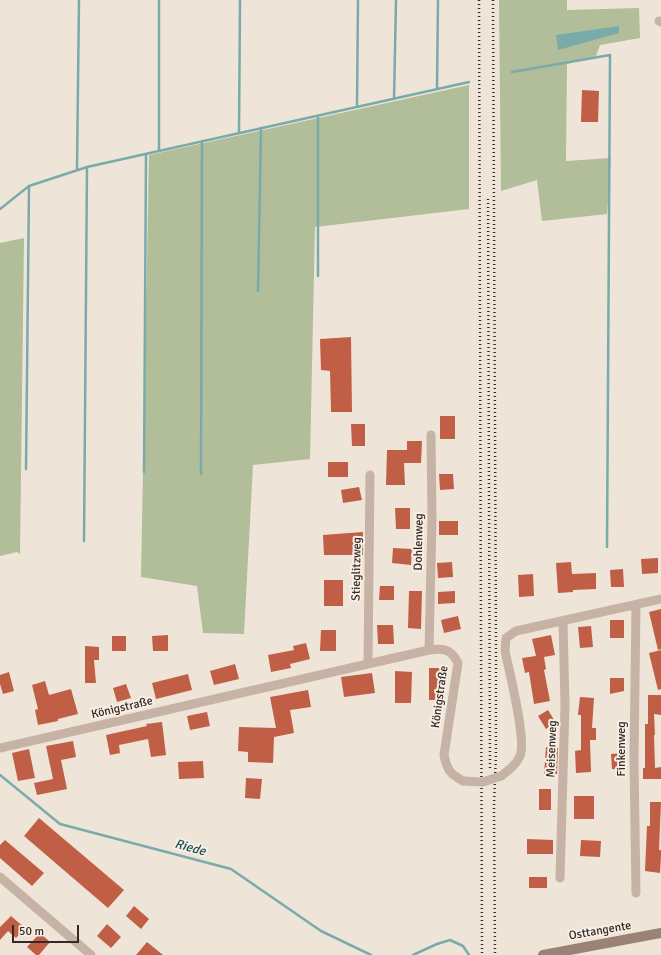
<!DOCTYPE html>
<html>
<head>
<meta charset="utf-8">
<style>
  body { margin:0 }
  #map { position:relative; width:661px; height:955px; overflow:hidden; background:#efe4d8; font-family:Signika,sans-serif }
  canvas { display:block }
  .scale { position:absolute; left:12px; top:925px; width:67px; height:18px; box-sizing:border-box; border:2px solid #332926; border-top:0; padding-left:5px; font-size:12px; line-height:14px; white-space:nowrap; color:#332926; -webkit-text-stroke:3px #f8eee4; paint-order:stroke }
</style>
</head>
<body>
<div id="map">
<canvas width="661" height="955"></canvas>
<div class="scale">50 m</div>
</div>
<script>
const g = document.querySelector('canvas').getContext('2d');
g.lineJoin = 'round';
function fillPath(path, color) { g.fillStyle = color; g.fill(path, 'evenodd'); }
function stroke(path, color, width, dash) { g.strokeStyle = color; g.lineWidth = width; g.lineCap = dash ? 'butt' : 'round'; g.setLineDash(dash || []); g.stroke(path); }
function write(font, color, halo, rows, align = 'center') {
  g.font = font + ' Signika,sans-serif'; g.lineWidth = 4; g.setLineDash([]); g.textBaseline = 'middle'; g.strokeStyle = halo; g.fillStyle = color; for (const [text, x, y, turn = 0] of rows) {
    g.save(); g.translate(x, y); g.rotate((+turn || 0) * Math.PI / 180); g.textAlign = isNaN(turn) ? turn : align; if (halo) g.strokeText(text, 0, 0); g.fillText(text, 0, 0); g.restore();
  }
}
const green = new Path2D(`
  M499 0H567V10L639 8 640 38 600 45 596 56 567 64 566 161 611 158 607 214 542 221 537 180 501 191Z
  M469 85V209L315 227 310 459 253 465 244 634 203 633 197 586 141 577 149 155Z
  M24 238 20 554 17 552 0 556V243Z`);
const water = new Path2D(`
  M619 26V33L558 50 556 35Z`);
const stream = new Path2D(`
  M512 72 610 55 607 547
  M437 89 438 0
  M394 99 396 0
  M357 107 358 0
  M318 116V276
  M239 133 240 0
  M159 151V0
  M77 170 79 0
  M0 209 29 186 87 167 469 82
  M258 291 261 128
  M26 469 29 187
  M144 472 146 154
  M201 474 202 141
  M84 541 87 167
  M0 775 60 824 231 869 321 931 371 955
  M413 955 437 944 450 940 463 946 469 955`);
const building = new Path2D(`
  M582 90 599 91 598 122H581Z
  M351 337 352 412H331L330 371 321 370 320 339Z
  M440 416H455V439H440Z
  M351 424H365V446H352Z
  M407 441H422L421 463H404L405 485H386L387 450H407Z
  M328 462H348V477H328Z
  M439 474H453L454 489 440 490Z
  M359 487 362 500 343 503 341 490Z
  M395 508H410V529H396Z
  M439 521H458V535H439Z
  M363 532V555H324L323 535Z
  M393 548 412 549 411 565 392 563Z
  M658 558V573L642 574 641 559Z
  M452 562 453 577 438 578 437 563Z
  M571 562 572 574 596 573V589L573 590V592L558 593 556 563Z
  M623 569 624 587H611L610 570Z
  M533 574 534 596 519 597 518 575Z
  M324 580H343V606H324Z
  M380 586H394V600H379Z
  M409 591H422L421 629 408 628Z
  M455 591V603L438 604V592Z
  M661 609V649L658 650 649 612Z
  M458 616 461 629 444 633 441 620Z
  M610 620H624V638H610Z
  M377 625H393L394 644H378Z
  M591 626 593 647 580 648 578 627Z
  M321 630H336V651H320Z
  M168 635V651H153L152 636Z
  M551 635 555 655 544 657 546 669 544 670 550 701 534 704 529 672 525 673 522 658 536 656 532 639Z
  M112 636H126V651H112Z
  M306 643 310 659 290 664 291 668 271 672 268 655 294 650 293 646Z
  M85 646 99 647V660H94L96 683H85Z
  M661 650V689L658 690 649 653Z
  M235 664 239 679 214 685 210 671Z
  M429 668H444L443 700H429Z
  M395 671 412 672 411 703H395Z
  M9 672 14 691 3 694 0 684V675Z
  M372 673 375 693 344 697 341 677Z
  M188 674 192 690 156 699 152 683Z
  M610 678H624V691L610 694Z
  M45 681 49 695 71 689 78 714 58 719V721L38 725 35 710 38 709 32 685Z
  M126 684 131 698 117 702 113 688Z
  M308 690 311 707 290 710 294 733 274 737 273 763 248 762V752L238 751 239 727 276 728 270 697Z
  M648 695H661V715L654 714 655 735H654L655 768 661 767V779H643V768H645V724H648Z
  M580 697 594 698 592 728H596V740H590L591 772 576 773 575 751 581 750V715H578Z
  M548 710 556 723 546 729 538 716Z
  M207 712 210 726 190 730 187 716Z
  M162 722 166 755 151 757 148 739 119 745 120 753 110 755 106 735 147 726 146 724Z
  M73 741 76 757 61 760 67 789 37 795 34 783 53 779 46 746Z
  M546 747 558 748 557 774H544Z
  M29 749 35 778 18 781 12 753Z
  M625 753V769H612L611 754Z
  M203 761 204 778 179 779 178 762Z
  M246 778 262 779 260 799 245 798Z
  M539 789H551V810H539Z
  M574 796H594V819H574Z
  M650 802H661L659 850H661V855L660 873 645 871 647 826H650Z
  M39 818 124 890 108 908 24 836Z
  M527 839 553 840V854H527Z
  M5 840 44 873 32 886 0 858V845Z
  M581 840 601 841 600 857 580 856Z
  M529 877H547V888H529Z
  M134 906 149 919 141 929 126 916Z
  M11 916 25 928 16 938 8 931 0 940V927Z
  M107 924 121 937 111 948 97 936Z
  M40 933 50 942 39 955H36L27 947Z
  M147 942 163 955H136Z`);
const minor = new Path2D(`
  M659 21 661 22
  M636 605 634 761 636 893
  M429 650 432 519 431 435
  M368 664 370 475
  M0 748 429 650C444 648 451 649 458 663L444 755C447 770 450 774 463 781
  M501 776C509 770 516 765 520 756 527 741 509 670 505 651L506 638 516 631 661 599
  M0 877 91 955
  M560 878 565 705 563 621`);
const secondary = new Path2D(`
  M543 955 661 933`);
const rail = new Path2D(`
  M479 0 482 955
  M493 0 496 641V753L494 805 495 955
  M488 199 490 769`);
const minorBridge = new Path2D(`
  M463 781 483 782 501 776`);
const streetNames = [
  ["Dohlenweg",419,542,-89],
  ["Stieglitzweg",357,569,-89],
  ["Königstraße",440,697,-82],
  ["Königstraße",122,708,-13],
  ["Meisenweg",552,749,-88],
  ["Finkenweg",622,749,-90],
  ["Osttangente",600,931,-10]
];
const waterNames = [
  ["Riede",190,848,15]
];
fillPath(green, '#b2bd99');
fillPath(water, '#79abab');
stroke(stream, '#79abab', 2.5);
fillPath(building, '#c05f45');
stroke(minor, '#c7b3a5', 9);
stroke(secondary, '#9a8277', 10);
stroke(rail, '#332926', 2.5, [1, 3]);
stroke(minorBridge, '#c7b3a5', 9);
write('12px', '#332926', '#f8eee4', streetNames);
write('italic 13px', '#1e5052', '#f8eee4', waterNames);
</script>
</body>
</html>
